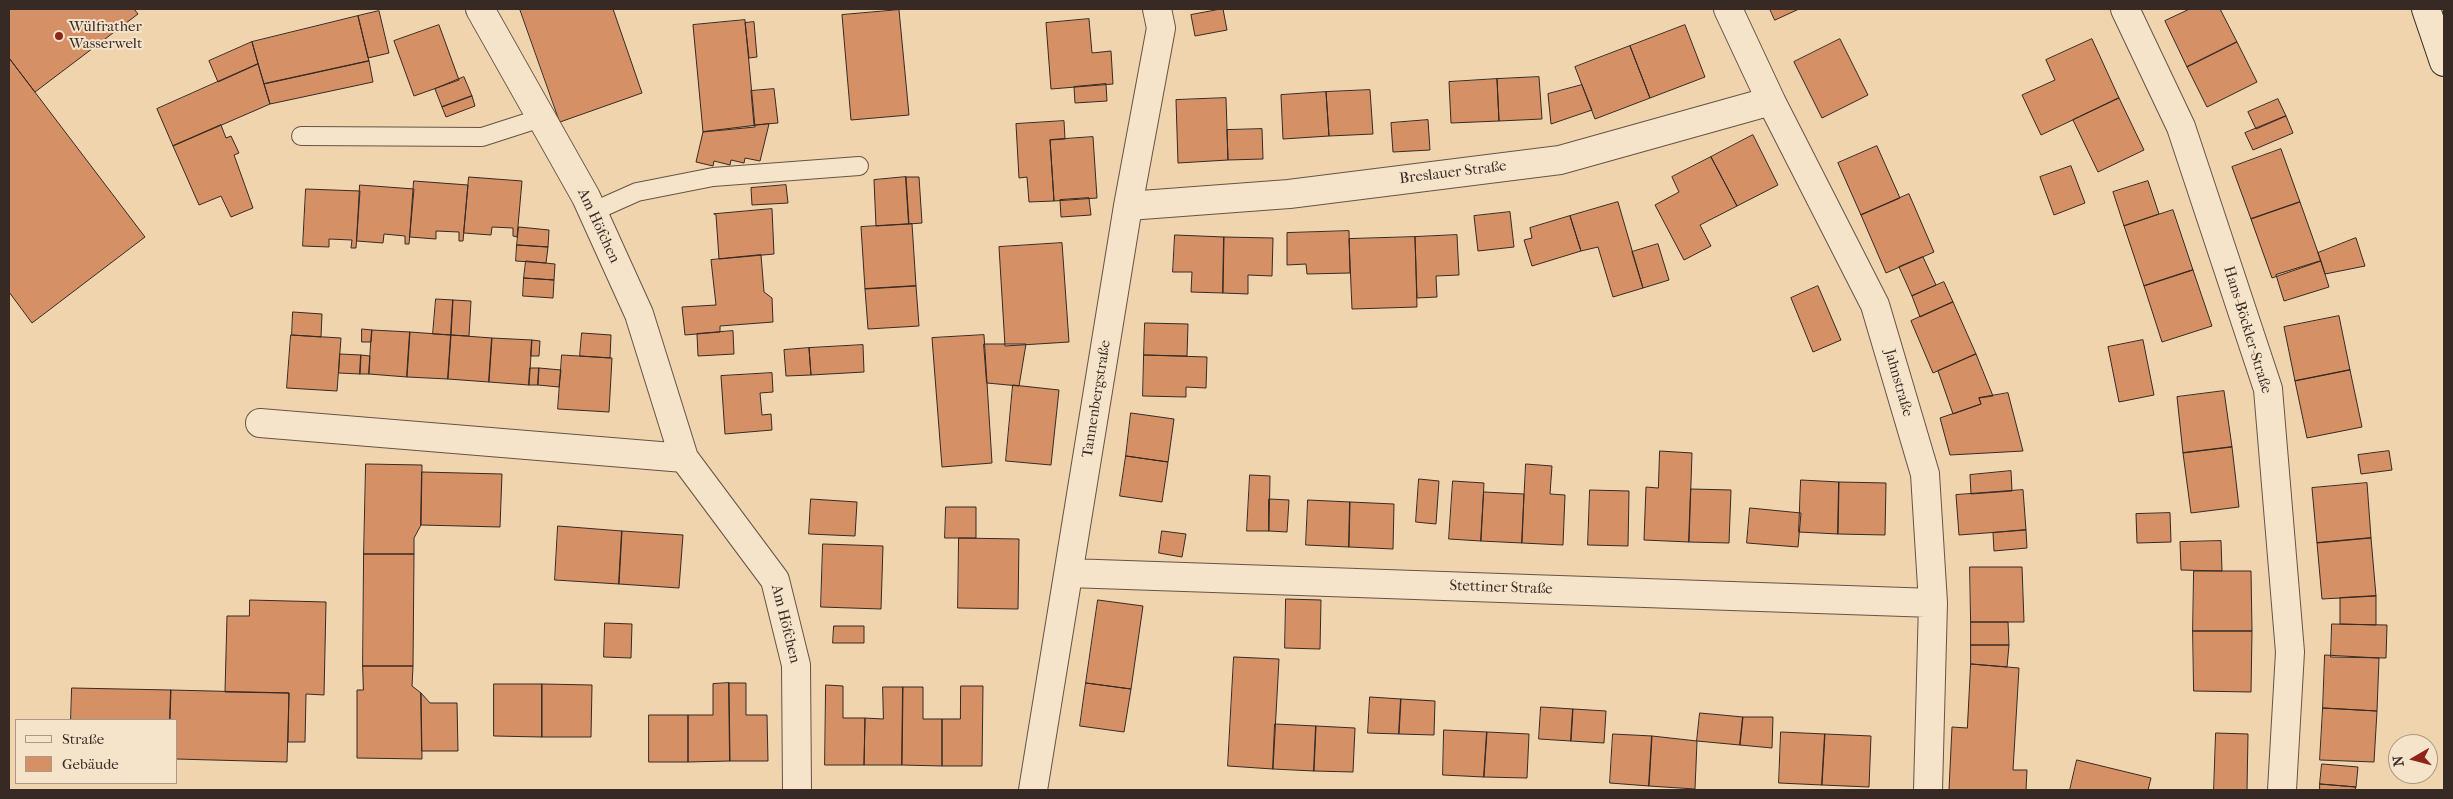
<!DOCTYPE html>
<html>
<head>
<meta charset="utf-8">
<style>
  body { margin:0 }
  #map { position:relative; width:2453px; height:799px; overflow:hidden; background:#efd4ad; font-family:"IM FELL French Canon",serif }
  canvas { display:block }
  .frame { position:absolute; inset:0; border:10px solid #372a24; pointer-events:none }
  .legend { position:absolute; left:15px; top:719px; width:162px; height:65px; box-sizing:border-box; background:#f5e3ca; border:1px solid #a99988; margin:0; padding:6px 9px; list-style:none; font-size:15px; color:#372a24 }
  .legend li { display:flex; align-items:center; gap:10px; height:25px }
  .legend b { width:25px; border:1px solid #a99988 }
  .north { position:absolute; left:2388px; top:734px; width:50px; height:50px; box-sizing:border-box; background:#f5e3ca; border:1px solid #a99988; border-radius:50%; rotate:262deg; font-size:14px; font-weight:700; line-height:20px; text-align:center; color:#372a24 }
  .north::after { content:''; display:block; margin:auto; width:18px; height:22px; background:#8f2418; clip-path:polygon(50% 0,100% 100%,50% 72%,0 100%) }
</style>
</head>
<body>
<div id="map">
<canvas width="2453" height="799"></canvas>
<div class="frame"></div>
<ul class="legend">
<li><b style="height:6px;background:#f5e3ca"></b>Straße</li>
<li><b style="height:14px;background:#d59066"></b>Gebäude</li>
</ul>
<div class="north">N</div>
</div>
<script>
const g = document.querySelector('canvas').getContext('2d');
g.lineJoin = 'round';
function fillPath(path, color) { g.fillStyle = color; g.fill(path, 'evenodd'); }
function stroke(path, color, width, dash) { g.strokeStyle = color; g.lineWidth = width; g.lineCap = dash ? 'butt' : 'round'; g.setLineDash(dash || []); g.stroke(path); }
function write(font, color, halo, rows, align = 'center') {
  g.font = font + ' "IM FELL French Canon",serif'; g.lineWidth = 4; g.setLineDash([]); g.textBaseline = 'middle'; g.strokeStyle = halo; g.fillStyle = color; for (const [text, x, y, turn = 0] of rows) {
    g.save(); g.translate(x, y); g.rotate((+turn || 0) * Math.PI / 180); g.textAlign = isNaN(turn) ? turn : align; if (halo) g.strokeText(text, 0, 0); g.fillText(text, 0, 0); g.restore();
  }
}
const building = new Path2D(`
  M9 9H134L138 14 35 92 9 58Z
  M520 9H613L642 93 560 122Z
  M1223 9 1227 30 1195 36 1191 15Z
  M1770 9H1799L1775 20Z
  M2190 9H2220L2237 42 2187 67 2165 21Z
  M899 10 909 115 851 120 842 15Z
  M379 11 389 53 368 58 358 16Z
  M358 16 369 61 264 84 252 42Z
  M1089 19 1092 53 1111 51 1113 84 1051 89 1046 23Z
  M745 20 755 127 703 132 693 25Z
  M754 22 757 57 749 58 745 23Z
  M439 25 459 80 414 96 394 41Z
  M1685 25 1705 77 1650 98 1630 46Z
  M1840 39 1868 95 1822 118 1794 62Z
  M2092 39 2119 98 2041 135 2022 95 2055 80 2046 60Z
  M252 42 258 64 218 82 209 61Z
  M2237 42 2257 82 2207 107 2187 67Z
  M1630 46 1650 98 1595 119 1575 67Z
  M9 58 145 237 32 323 9 292Z
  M369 61 373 82 270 104 264 84Z
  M258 64 270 104 173 146 157 109Z
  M464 77 472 96 442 107 435 89Z
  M1539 77 1542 119 1499 121 1497 79Z
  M1497 79 1499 121 1451 123 1449 82Z
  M1106 84 1107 101 1075 103 1074 87Z
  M1582 85 1592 110 1551 124 1548 94Z
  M774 89 778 123 754 125 751 91Z
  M1370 90 1373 134 1329 136 1326 92Z
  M1326 92 1329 136 1283 139 1281 95Z
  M472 96 475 106 446 117 442 107Z
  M1226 98 1228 160 1178 163 1176 100Z
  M2119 98 2144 150 2098 172 2073 120Z
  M2278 99 2286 116 2256 129 2248 112Z
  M2286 116 2293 133 2253 150 2245 133Z
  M1428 120 1430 150 1393 152 1391 123Z
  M1064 121 1065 139 1050 140 1054 201 1029 202 1027 177 1019 178 1016 124Z
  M769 124 760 161 745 158 744 163 731 160 730 165 714 161 713 166 696 162 703 132Z
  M221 125 226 138 231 136 239 153 234 155 253 208 231 217 221 196 199 205 173 146Z
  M1262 129 1263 159 1228 160 1227 130Z
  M1753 135 1778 185 1737 206 1711 157Z
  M1093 137 1097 198 1054 201 1050 140Z
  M1877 146 1900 198 1861 215 1838 163Z
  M2281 149 2300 202 2251 219 2232 167Z
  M1711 157 1737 206 1700 225 1711 246 1684 260 1655 205 1679 192 1672 177Z
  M2071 166 2085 203 2054 215 2040 177Z
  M469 177 522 181 517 237 513 236V228L492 227 491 235 464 233Z
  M906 177 909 224 876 226 874 180Z
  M906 177H919L922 223 909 224Z
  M414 181 468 185 463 241H459V232L436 231V239L410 237Z
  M2148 181 2159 214 2124 226 2113 192Z
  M360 185 414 189 409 244H405V236L384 234 383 243 357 241Z
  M786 185 788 203 752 205 751 188Z
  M306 189 360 191 356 248H351L352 240 329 239V247L303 246Z
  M1909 194 1934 252 1886 273 1861 215Z
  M1089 198 1091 215 1061 217 1060 200Z
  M1618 202 1643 288 1613 297 1598 247 1581 251 1570 216Z
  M2300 202 2321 261 2272 278 2251 219Z
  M772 209 774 254 719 259 716 215 714 214Z
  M2173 210 2193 270 2144 286 2124 226Z
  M1510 212 1514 247 1478 251 1474 216Z
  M1570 216 1581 251 1532 266 1524 240 1532 238 1530 228Z
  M912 224 916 286 865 289 861 227Z
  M519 227 549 230 548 247 517 245Z
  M1349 231 1350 273 1307 274 1306 264 1287 265V233Z
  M1175 235 1224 237 1223 293 1191 292 1192 272H1173Z
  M1457 235 1459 275 1436 276 1437 297 1417 298 1415 237Z
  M1224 237 1273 238 1272 276 1248 275V294L1223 293Z
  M1415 237 1417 307 1352 309 1349 239Z
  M2356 238 2365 266 2325 274 2318 253Z
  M1062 243 1069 342 1005 346 999 247Z
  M1658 244 1669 280 1643 288 1632 252Z
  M517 245 548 247 546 263 516 261Z
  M761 255 764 292 772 298 773 322 720 326V332L685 335 682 307 716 305 711 260Z
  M1923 257 1936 285 1912 296 1899 267Z
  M526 261 555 264 554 280 524 278Z
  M2321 261 2329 287 2284 301 2276 275Z
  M2193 270 2212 326 2162 342 2144 286Z
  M524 278 554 280 553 298 523 296Z
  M1944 282 1953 302 1920 317 1912 296Z
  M916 286 919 326 868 329 865 289Z
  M1818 286 1841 340 1813 352 1791 298Z
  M436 299 453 300 451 335 433 334Z
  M453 300 471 301 469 336 451 335Z
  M1953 302 1976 354 1933 373 1911 321Z
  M293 312 322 314 321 337 292 335Z
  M2339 316 2350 370 2295 381 2284 327Z
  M1145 323 1188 324 1187 356 1144 355Z
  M362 329 372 330 371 342H362Z
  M372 330 410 332 407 377 369 374Z
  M733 331 734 354 698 356 697 334Z
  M410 332 451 335 448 379 407 377Z
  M582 333 611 335 610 358 580 356Z
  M291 335 341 338 337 391 287 388Z
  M451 335 492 338 489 382 448 379Z
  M984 335 992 463 942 467 932 338Z
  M492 338 532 340 529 385 489 382Z
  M532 340 540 341 539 356H531Z
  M2143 340 2154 395 2119 402 2108 347Z
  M984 344H1026L1019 386 987 383Z
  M863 345 864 372 811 375 809 348Z
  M809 348 811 375 786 376 784 350Z
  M340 354 361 355 360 374 339 373Z
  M1976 354 1993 396 1979 398 1981 404 1953 414 1938 371Z
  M361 355 370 356 369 374H360Z
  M562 355 612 358 609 412 558 409Z
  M1144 355 1207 357 1206 388 1186 387V397L1143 396Z
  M530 368H539L538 385H529Z
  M539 368 561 370 559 387 538 385Z
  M2350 370 2362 427 2307 438 2295 381Z
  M772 373 773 392 760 393 762 415 771 414 772 430 725 434 721 376Z
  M1013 385 1059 390 1051 465 1006 461Z
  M2224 391 2232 447 2183 453 2177 397Z
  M2008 393 2023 451 1950 455 1940 418 1981 404 1979 398Z
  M1131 413 1174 419 1168 462 1126 456Z
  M2232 447 2239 507 2191 513 2183 453Z
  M1660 451 1692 453 1689 542 1644 540 1646 487 1658 488Z
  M2389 451 2392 470 2361 474 2358 455Z
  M1126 456 1168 462 1162 502 1120 496Z
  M366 464 422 465 421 525 414 538V554H364Z
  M1526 464 1552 466 1550 494 1565 495 1563 545 1522 543Z
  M2011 471 2012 491 1971 494 1970 475Z
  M422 472 502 474 500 527 421 525Z
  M1250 475 1270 476 1269 531H1247Z
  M1419 479 1439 481 1436 524 1416 522Z
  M1801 480 1839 482 1838 534 1799 532Z
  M1453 481 1484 483 1481 541 1449 539Z
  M1839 482 1886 483 1885 535 1838 534Z
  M2367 483 2371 538 2317 543 2312 488Z
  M1691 489 1731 490 1729 543 1689 542Z
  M1590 490 1629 491 1628 546 1588 545Z
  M2023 490 2026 530 1959 535 1956 495Z
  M1484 492 1524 494 1522 543 1481 541Z
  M811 499 857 502 855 536 809 534Z
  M1269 499 1289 500 1287 532 1269 531Z
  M1308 500 1350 502 1349 547 1306 545Z
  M1350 502 1394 504 1393 549 1349 547Z
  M946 507H976V538H945Z
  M1750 508 1801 513 1798 547 1747 543Z
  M2170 513 2171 542 2137 543 2136 514Z
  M558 526 622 531 619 584 555 580Z
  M2026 530 2027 548 1994 551 1993 533Z
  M622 531 683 535 679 588 619 584Z
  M1162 531 1186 534 1182 557 1159 553Z
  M959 538 1019 539 1018 609 958 608Z
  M2371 538 2376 596 2322 599 2317 543Z
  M2221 541 2222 571 2181 570 2180 542Z
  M823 544 883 546 881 609 821 607Z
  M364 554H414L413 666H363Z
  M1970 567H2022L2024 622H1971Z
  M2194 571H2251L2252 631H2193Z
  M2376 596V625L2340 624V598Z
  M1286 599 1321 600 1320 649 1285 648Z
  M250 600 326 602 324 695 306 694 305 742H288L289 693 225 692 227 616H249Z
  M1098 600 1143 606 1131 689 1086 683Z
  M1971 622H2008L2009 645H1971Z
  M605 623 632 624 631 658 604 657Z
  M2332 624 2387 625 2386 658 2331 657Z
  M834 626H864V643H833Z
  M2193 631H2252L2251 692 2194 691Z
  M1971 645H2009L2007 667 1971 664Z
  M2325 655 2379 658 2377 711 2323 708Z
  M1234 657 1279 659 1273 769 1228 766Z
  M1971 664 2019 668 2013 770H2027L2026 790H1949L1952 727 1967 728Z
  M363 666H413L412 686 421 693 422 759 357 758V690H363Z
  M729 683 730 761 688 762V715H713V684Z
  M729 683H746V715H767L768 761H730Z
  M1086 683 1131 689 1124 732 1080 726Z
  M494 684H542V737L494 736Z
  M542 684 592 685 591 737H542Z
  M826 685 843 686V718H865L864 765H825Z
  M961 686H983L982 766H942V719H960Z
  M883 687H903L902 765H864L865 718 883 719Z
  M903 687H923V719H942V766L902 765Z
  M72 688 171 690 170 720H71Z
  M171 690 289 693 287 762 176 759V720H170Z
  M421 693 430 703H457L458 751H422Z
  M1370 697 1401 699 1399 734 1368 733Z
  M1401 699 1435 701 1434 735 1399 734Z
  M1541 707 1573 709 1571 741 1539 739Z
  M2323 708 2377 711 2374 762 2320 760Z
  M1573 709 1606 711 1604 743 1571 741Z
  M1700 713 1743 717 1740 745 1697 741Z
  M649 715H688V762H649Z
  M1743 717H1773L1772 748 1740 745Z
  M1275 724 1316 726 1314 771 1273 769Z
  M1316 726 1355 728 1353 772 1314 771Z
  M1444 730 1487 732 1484 777 1443 775Z
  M1487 732 1529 734 1527 778 1484 777Z
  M1781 732 1825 734 1822 785 1779 783Z
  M2216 733 2248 734 2247 790H2214Z
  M1613 734 1652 736 1649 786 1610 783Z
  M1825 734 1871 736 1869 787 1822 785Z
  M1652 736 1697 741 1695 789 1649 786Z
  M2077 760 2151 778 2148 790H2070Z
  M2322 764 2358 767 2356 787 2320 784Z
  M2320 784 2356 787 2355 790H2320Z`);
const lane = new Path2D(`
  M301 136 482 137 541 118
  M592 212 637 192 713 177 859 166`);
const street = new Path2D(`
  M480 9 586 197 639 314 684 458 775 580 796 665 797 790
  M1728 9 1771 101 1875 305 1925 474 1933 603 1928 790
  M2125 9 2181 127 2268 389 2290 652 2282 790
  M1128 206 1289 194 1560 160 1771 101
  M260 423 684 458
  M1069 573 1933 603
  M1033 790 1128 206 1161 28 1157 9`);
const secondary = new Path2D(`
  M2426 9 2444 62`);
const markers = [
  [59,36,5,"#8f2418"]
];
const poiNames = [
  ["Wülfrather",69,27],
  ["Wasserwelt",69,44]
];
const streetNames = [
  ["Breslauer Straße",1453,173,-7],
  ["Am Höfchen",598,226,65],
  ["Hans-Böckler-Straße",2247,330,73],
  ["Jahnstraße",1898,383,74],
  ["Tannenbergstraße",1097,399,-81],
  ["Stettiner Straße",1501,588,2],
  ["Am Höfchen",785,624,76]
];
fillPath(building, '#d59066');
stroke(building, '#372a24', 1);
stroke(lane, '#655446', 20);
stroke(street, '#655446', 30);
stroke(secondary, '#372a24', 30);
stroke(lane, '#f5e3ca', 18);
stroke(street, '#f5e3ca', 28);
stroke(secondary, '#f5e3ca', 28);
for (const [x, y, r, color] of markers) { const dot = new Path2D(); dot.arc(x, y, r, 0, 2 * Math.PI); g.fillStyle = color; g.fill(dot); stroke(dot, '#f5e3ca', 2); }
write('15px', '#372a24', '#f5e3ca', poiNames, 'left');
write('15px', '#372a24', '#f5e3ca', streetNames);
</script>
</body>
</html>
